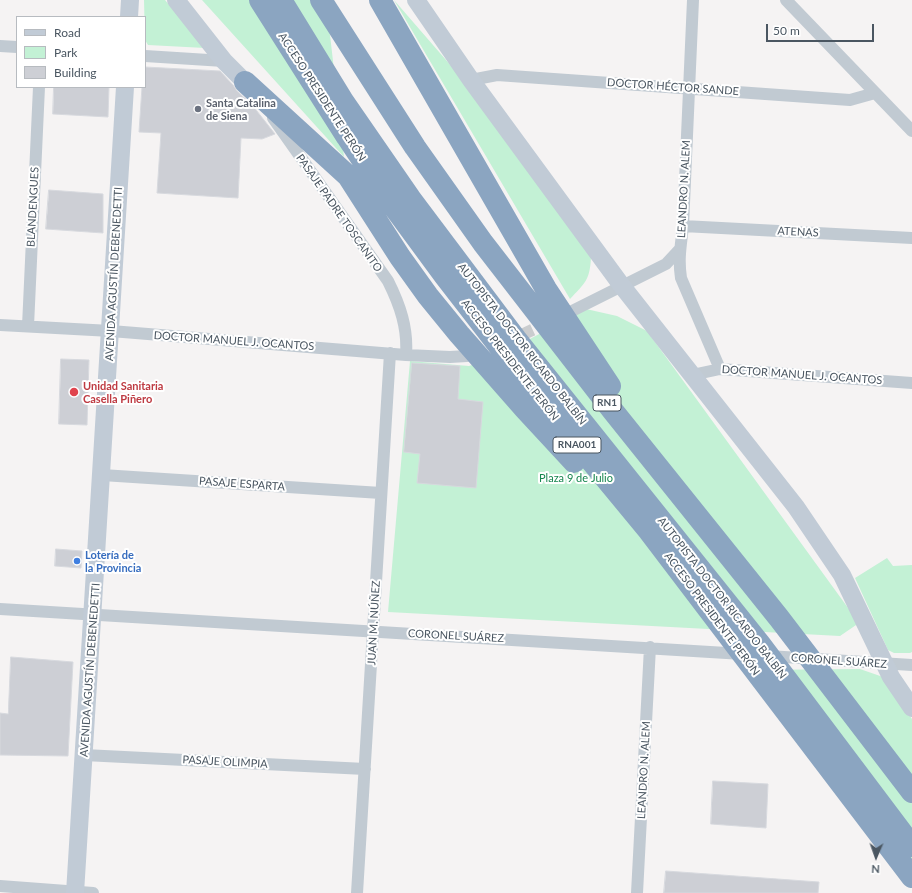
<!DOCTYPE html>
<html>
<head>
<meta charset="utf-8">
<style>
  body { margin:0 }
  #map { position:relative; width:912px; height:893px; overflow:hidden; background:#f5f3f3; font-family:Lato,sans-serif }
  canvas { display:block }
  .legend { position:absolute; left:16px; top:16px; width:130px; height:72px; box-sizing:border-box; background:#fff; border:1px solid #b7bbc0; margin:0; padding:5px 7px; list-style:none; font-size:12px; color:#4a5661 }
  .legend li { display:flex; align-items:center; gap:8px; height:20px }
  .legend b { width:20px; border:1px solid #b7bbc0 }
  .north { position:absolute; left:856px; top:837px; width:40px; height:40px; -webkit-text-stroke:3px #fff; paint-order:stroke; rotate:182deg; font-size:11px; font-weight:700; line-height:16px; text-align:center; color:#4a5661 }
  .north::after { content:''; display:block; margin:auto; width:14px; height:18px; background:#4a5661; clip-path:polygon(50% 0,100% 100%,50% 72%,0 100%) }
  .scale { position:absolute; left:766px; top:24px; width:108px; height:18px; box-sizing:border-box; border:2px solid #4a5661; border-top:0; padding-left:5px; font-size:12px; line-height:14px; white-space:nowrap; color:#4a5661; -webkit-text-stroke:3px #fff; paint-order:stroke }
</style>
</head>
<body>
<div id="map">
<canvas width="912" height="893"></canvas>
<ul class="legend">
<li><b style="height:5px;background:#c1cbd6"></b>Road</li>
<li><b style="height:11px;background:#c3f1d5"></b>Park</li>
<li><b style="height:11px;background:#cdcfd5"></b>Building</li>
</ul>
<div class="north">N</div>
<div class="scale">50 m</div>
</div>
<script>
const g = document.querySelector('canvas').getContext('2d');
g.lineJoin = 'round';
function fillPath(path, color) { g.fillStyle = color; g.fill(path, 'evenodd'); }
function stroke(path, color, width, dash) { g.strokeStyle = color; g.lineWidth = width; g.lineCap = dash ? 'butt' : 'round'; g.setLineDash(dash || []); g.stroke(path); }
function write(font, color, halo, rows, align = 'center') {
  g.font = font + ' Lato,sans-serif'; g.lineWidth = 4; g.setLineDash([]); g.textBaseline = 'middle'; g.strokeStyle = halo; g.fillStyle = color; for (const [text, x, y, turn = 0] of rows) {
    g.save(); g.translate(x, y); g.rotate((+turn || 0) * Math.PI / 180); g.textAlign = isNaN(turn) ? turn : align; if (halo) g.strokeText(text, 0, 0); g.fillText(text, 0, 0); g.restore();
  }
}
const green = new Path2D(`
  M144 0H165L205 48 148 45 145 40Z
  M202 0H326L344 157Z
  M394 0 459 75 591 257C590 280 585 283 570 299Z
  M586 309 617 316 647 331 859 623 840 636 388 612 410 361 469 366 498 356Z
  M887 558 893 566 912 565V652L910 653H894L888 650 855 578Z
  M860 669 883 677 912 719V885L749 670Z`);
const building = new Path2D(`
  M145 67 220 71 233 85 237 91 253 106 275 134 262 139 241 138 238 198 157 193 161 133 139 132 142 87H145Z
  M54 87H109L108 117 53 114Z
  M49 190 103 194V233L46 229Z
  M61 359 89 360 87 425 59 424Z
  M412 363 460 366 458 399 483 402 476 488 417 483 420 454 404 452Z
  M56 549 82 551 81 568 55 566Z
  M11 657 73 662 68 756 0 755V713L8 714Z
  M713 781 768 784 766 828 711 824Z
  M666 871 819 882 818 893H664Z`);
const streetTunnel = new Path2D(`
  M472 355 486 352 549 322`);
const street = new Path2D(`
  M693 0 683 226C681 245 678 258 681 278L720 369
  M786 0 912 131
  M0 46 17 47
  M145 56 224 61
  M471 80 497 75 850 100 875 93
  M273 118 388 281C400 305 408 328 406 355
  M683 226 912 238
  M572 311 666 264 679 250
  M0 325 111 331 406 355 450 357 467 356
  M28 326 39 87
  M692 375 720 369 912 383
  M102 475 381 493
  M0 609 743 654
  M768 656 912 665
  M84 755 365 769
  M0 886 93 893
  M357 893 390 353
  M637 893 650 647`);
const secondary = new Path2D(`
  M176 0 224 61 245 82
  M416 0 471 80 622 286 796 507 842 575 891 677 912 708
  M129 17 130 0
  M75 893 125 87`);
const highway = new Path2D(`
  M260 0 347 137 391 203 444 275 540 399 649 531 912 877
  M281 0 343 101 410 198 516 339 760 644 912 846
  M321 0 415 147 483 243 613 411 779 618 912 792
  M380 0 546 289 610 386
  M245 82 348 176 400 257 428 296 459 334 524 408 574 462`);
const markers = [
  [198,109,4,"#6b7280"],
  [74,392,5,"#e0444e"],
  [77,561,4,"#3f7fe0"]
];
const shields = [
  [607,403,28],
  [577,445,48]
];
const shieldNames = [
  ["RN1",607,403],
  ["RNA001",577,445]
];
const streetNames = [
  ["DOCTOR HÉCTOR SANDE",673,87,4],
  ["ACCESO PRESIDENTE PERÓN",322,97,57],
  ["LEANDRO N. ALEM",684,189,-87],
  ["BLANDENGUES",33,207,-87],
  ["PASAJE PADRE TOSCANITO",339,213,55],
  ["ATENAS",798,232,3],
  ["AVENIDA AGUSTÍN DEBENEDETTI",114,274,-87],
  ["DOCTOR MANUEL J. OCANTOS",234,341,4],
  ["AUTOPISTA DOCTOR RICARDO BALBÍN",522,344,52],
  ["ACCESO PRESIDENTE PERÓN",510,360,52],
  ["DOCTOR MANUEL J. OCANTOS",802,375,4],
  ["PASAJE ESPARTA",242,484,4],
  ["AUTOPISTA DOCTOR RICARDO BALBÍN",722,598,52],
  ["ACCESO PRESIDENTE PERÓN",712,614,53],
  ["JUAN M. NÚÑEZ",374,623,-87],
  ["CORONEL SUÁREZ",456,636,3],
  ["CORONEL SUÁREZ",839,661,4],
  ["AVENIDA AGUSTÍN DEBENEDETTI",90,670,-86],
  ["PASAJE OLIMPIA",225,762,3],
  ["LEANDRO N. ALEM",644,770,-87]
];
const worshipNames = [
  ["Santa Catalina",206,103],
  ["de Siena",206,116]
];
const healthNames = [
  ["Unidad Sanitaria",83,386],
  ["Casella Piñero",83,399]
];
const parkNames = [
  ["Plaza 9 de Julio",576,478]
];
const shopNames = [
  ["Lotería de",85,555],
  ["la Provincia",85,568]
];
fillPath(green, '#c3f1d5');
fillPath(building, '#cdcfd5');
stroke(building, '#d7d9de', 1);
stroke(streetTunnel, '#caccce', 12, [12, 6]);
stroke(street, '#c1cad2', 12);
stroke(secondary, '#c1cbd6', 18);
stroke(highway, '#8ba5c1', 22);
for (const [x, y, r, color] of markers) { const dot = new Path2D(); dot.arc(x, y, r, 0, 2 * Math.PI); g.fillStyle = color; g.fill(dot); stroke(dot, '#fff', 1.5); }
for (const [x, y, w] of shields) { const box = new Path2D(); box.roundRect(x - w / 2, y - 8, w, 16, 3); g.fillStyle = '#fff'; g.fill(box); stroke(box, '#4a5661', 1); }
write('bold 10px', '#4a5661', null, shieldNames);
write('11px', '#4a5661', '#fff', streetNames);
write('bold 11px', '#5b616d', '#fff', worshipNames, 'left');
write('bold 11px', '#be3a42', '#fff', healthNames, 'left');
write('11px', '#17864f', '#fff', parkNames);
write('bold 11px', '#366cbe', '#fff', shopNames, 'left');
</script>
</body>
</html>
